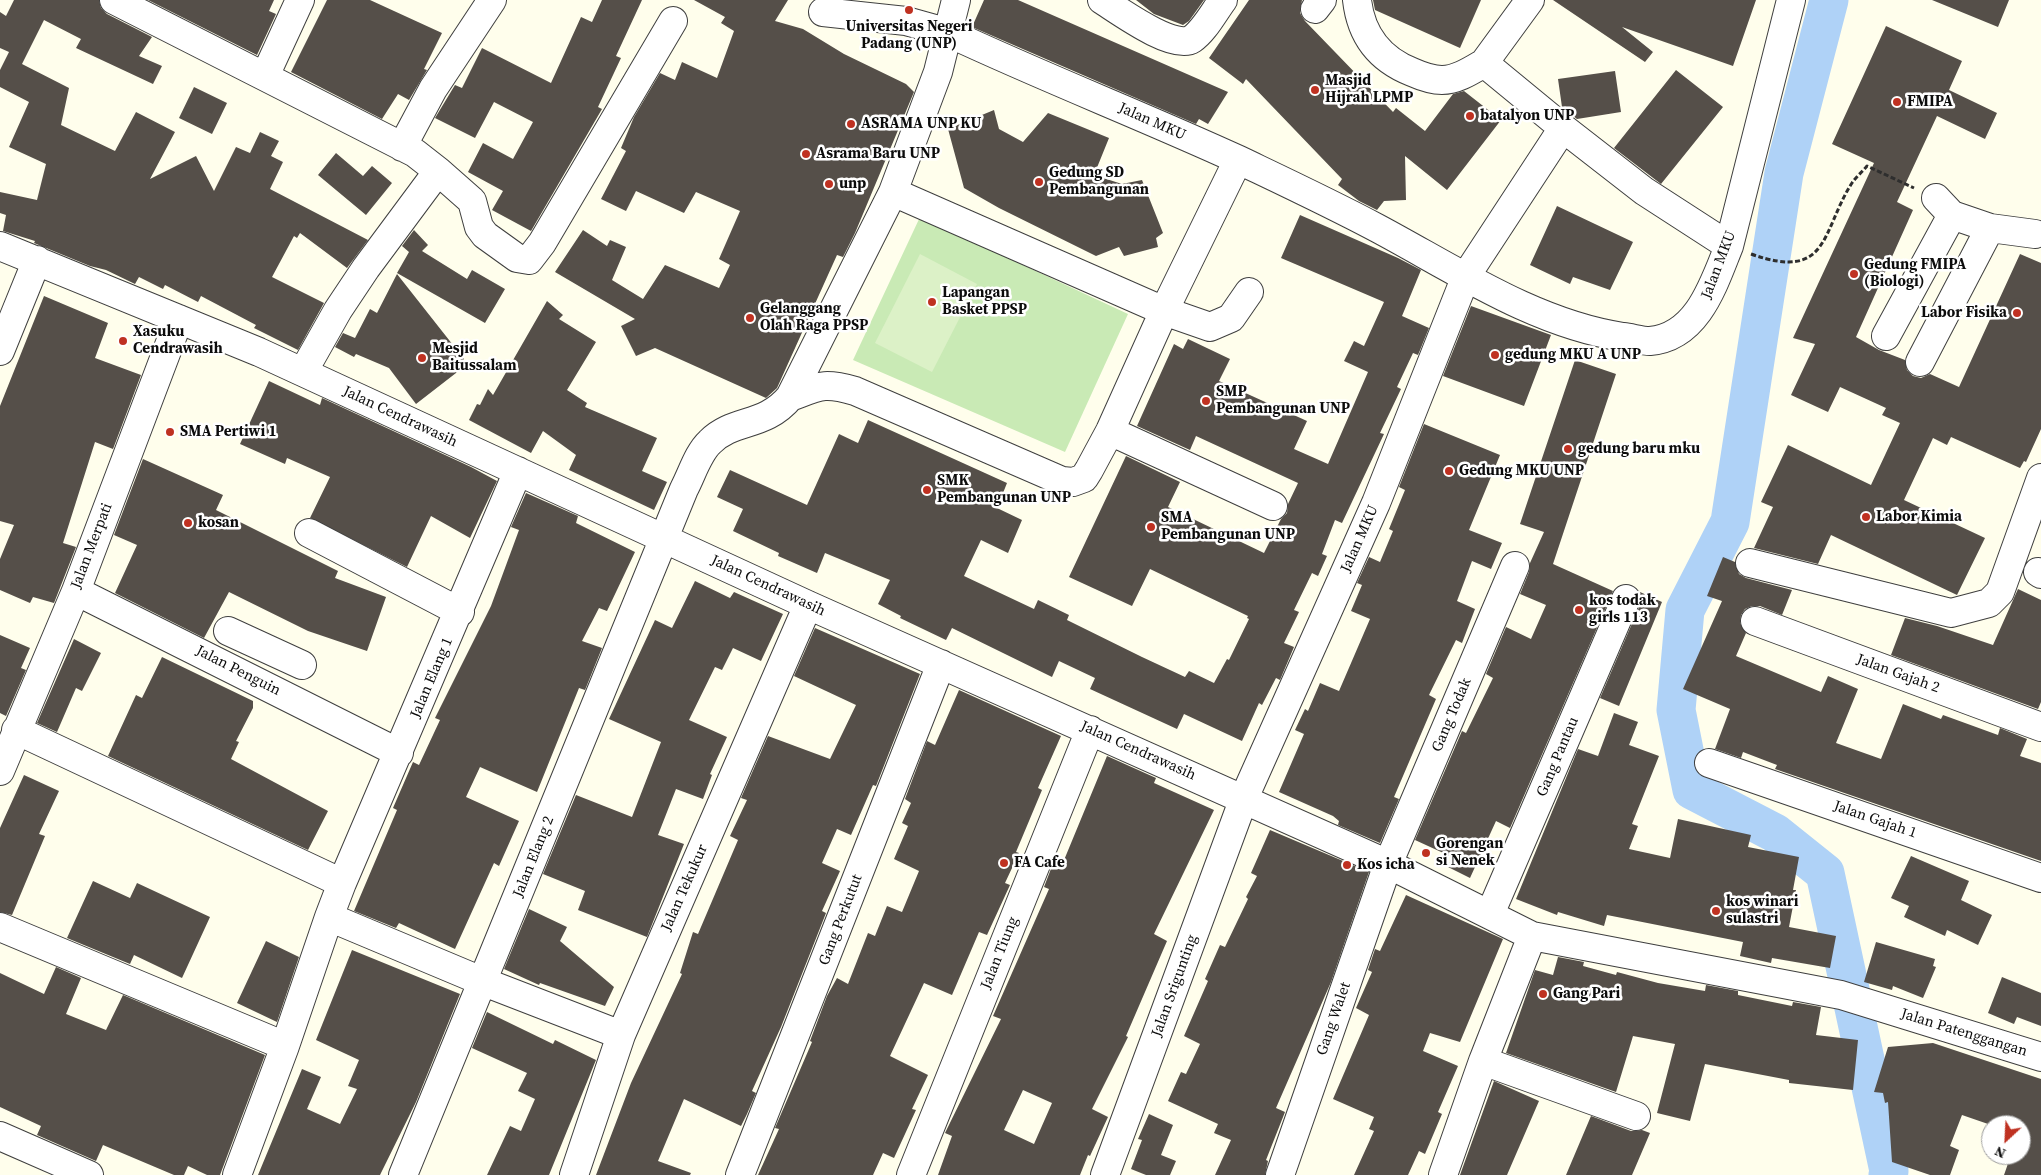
<!DOCTYPE html>
<html>
<head>
<meta charset="utf-8">
<style>
  body { margin:0 }
  #map { position:relative; width:2041px; height:1175px; overflow:hidden; background:#fffeec; font-family:"Source Serif 4",serif }
  canvas { display:block }
  .north { position:absolute; left:1981px; top:1115px; width:50px; height:50px; box-sizing:border-box; background:#fff; border:1px solid #9e9e9e; border-radius:50%; rotate:205deg; font-size:14px; font-weight:700; line-height:20px; text-align:center; color:#0c0c0c }
  .north::after { content:''; display:block; margin:auto; width:18px; height:22px; background:#bf3121; clip-path:polygon(50% 0,100% 100%,50% 72%,0 100%) }
</style>
</head>
<body>
<div id="map">
<canvas width="2041" height="1175"></canvas>
<div class="north">N</div>
</div>
<script>
const g = document.querySelector('canvas').getContext('2d');
g.lineJoin = 'round';
function fillPath(path, color) { g.fillStyle = color; g.fill(path, 'evenodd'); }
function stroke(path, color, width, dash) { g.strokeStyle = color; g.lineWidth = width; g.lineCap = dash ? 'butt' : 'round'; g.setLineDash(dash || []); g.stroke(path); }
function write(font, color, halo, rows, align = 'center') {
  g.font = font + ' "Source Serif 4",serif'; g.lineWidth = 5; g.setLineDash([]); g.textBaseline = 'middle'; g.strokeStyle = halo; g.fillStyle = color; for (const [text, x, y, turn = 0] of rows) {
    g.save(); g.translate(x, y); g.rotate((+turn || 0) * Math.PI / 180); g.textAlign = isNaN(turn) ? turn : align; if (halo) g.strokeText(text, 0, 0); g.fillText(text, 0, 0); g.restore();
  }
}
const green = new Path2D(`
  M920 217 1128 314 1065 452 853 360Z`);
const pitch = new Path2D(`
  M920 254 977 284 932 372 875 343Z`);
const river = new Path2D(`
  M1829 0 1784 173 1730 522 1685 610 1676 710 1692 790 1775 833 1825 873 1889 1171 1888 1175`);
const building = new Path2D(`
  M14 0H99L101 8 107 14 152 37 139 56 162 66 153 84 76 48 81 39 44 20 22 64 69 88 61 125 115 151 136 112 175 132 150 179 196 156 214 191 236 147 250 153 260 132 279 141 271 156 283 162 270 189 368 240 347 268 300 233 297 238 294 236 272 277 324 303 298 350 254 328 256 325 201 296 198 302 165 285 163 289 139 277 135 284 106 270 90 266 34 243 35 241 3 231 6 215 0 213V192L37 200 46 164 9 147 29 102 0 87V70L9 52 0 48V12L6 16Z
  M148 0H274L269 11 276 14 257 55Z
  M327 0H370L442 33 424 69 427 70 409 100 398 94 382 119 291 72Z
  M602 0H642L616 56 621 58 598 107 602 109 531 231 492 210 503 191 468 172 483 143 513 159 533 122 494 102 475 138 435 118 455 85 462 88 482 48 551 83 581 17 592 22Z
  M694 0H788L775 21 803 29 844 54 906 84 914 92 855 233 843 257 837 255 777 388 766 398 655 348 636 356 621 326 635 319 555 272 583 230 607 246 610 240 626 247 612 280 643 299 665 265 719 288 730 265 719 259 740 211 696 192 684 213 636 191 626 211 601 199 626 151 621 148 634 117 660 73 675 80 682 62 717 78 734 31 721 23 725 17Z
  M984 0H1018L1228 92 1208 124 1199 119 1196 124 972 27Z
  M1136 0H1204L1189 21 1183 25 1154 14Z
  M1249 0H1302L1300 13 1305 21 1393 112 1396 108 1425 131 1453 94 1464 91 1501 120 1447 190 1405 156 1406 200 1384 201 1377 210 1359 201 1338 185 1342 179 1246 79 1243 84 1209 58Z
  M1373 0H1481L1460 48 1375 10Z
  M1553 0H1756L1733 66 1622 27 1653 52 1645 62Z
  M1932 0H2009L1998 27Z
  M1886 26 1962 61 1949 90 1997 113 1985 139 1937 116 1897 202 1913 210 1856 337 1879 350 1905 360 1907 370 1913 376 1921 378 1930 374 1959 387 2020 254 2041 263V429L2026 462 2024 461 2020 468 1951 437 1947 445 1933 438 1904 500 1985 538 1957 595 1831 535 1818 564 1754 548 1773 507 1761 502 1788 445 1871 485 1900 423 1882 415 1886 408 1840 387 1828 412 1791 395 1815 344 1793 338 1874 163 1832 144Z
  M1676 70 1723 107 1661 184 1614 148Z
  M1615 71 1621 112 1577 119 1562 107 1558 79Z
  M194 87 227 103 212 134 179 118Z
  M994 110 999 129 1023 142 1048 113 1109 138 1094 175 1122 184 1142 180 1163 233 1156 238 1158 247 1124 256 1119 247 1096 256 999 208 964 188 948 129Z
  M336 153 363 176 372 166 392 183 366 215 318 175Z
  M1557 206 1633 242 1610 290 1573 277 1570 284 1530 265Z
  M1300 215 1398 258 1421 270 1402 316 1429 328 1418 355 1413 353 1397 387 1401 389 1380 433 1384 434 1342 523 1335 520 1322 554 1327 556 1318 576 1312 573 1294 610 1299 612 1284 643 1294 647 1280 680 1276 678 1262 705 1259 703 1242 741 1184 714 1177 729 1090 689 1095 678 1059 661 1052 677 952 628 946 640 900 618 901 616 878 604 890 580 825 553 817 573 778 556 779 553 733 531 743 509 717 497 730 470 807 505 839 434 858 443 868 420 1007 483 997 508 1022 520 1008 553 981 540 964 576 1034 609 1038 600 1069 615 1067 620 1142 657 1185 677 1189 671 1214 683 1227 659 1229 660 1249 619 1247 618 1248 616 1150 569 1132 606 1069 577 1126 456 1180 482 1168 507 1264 553 1281 519 1287 513 1288 504 1298 483 1196 436 1190 450 1137 426 1174 344 1183 349 1188 339 1230 359 1219 381 1307 421 1294 449 1328 464 1368 372 1344 361 1354 341 1364 346 1384 302 1281 258Z
  M414 230 428 245 422 251 467 279 472 270 505 289 485 323 397 273 409 252 402 246Z
  M397 274 464 359 456 373 416 404 389 368 356 354 354 357 335 347 343 333 355 338 370 309 377 313Z
  M44 296 108 323 95 358 141 375 113 449 95 442 63 543 76 547 54 603 33 597 30 603 0 590V559L14 525 0 521V406Z
  M547 301 563 315 559 319 596 342 567 390 587 403 585 407 657 438 642 471 667 482 654 510 569 470 576 455 543 431 531 453 469 420 477 404 480 405 488 389 493 395Z
  M1471 306 1551 335 1524 406 1443 376Z
  M1575 360 1616 374 1553 564 1613 591 1510 828 1496 821 1470 878 1448 867 1452 857 1415 840 1462 731 1466 733 1493 678 1486 674 1506 627 1531 639 1546 605 1520 594 1529 572 1530 563 1544 532 1520 524Z
  M269 381 320 405 322 398 471 467 497 481 470 538 431 516 407 567 310 518 330 477 287 458 285 464 240 444Z
  M1424 424 1500 455 1469 530 1502 543 1491 569 1472 561 1457 601 1475 609 1462 643 1456 640 1429 695 1436 699 1394 797 1399 799 1380 843 1338 825 1339 821 1333 816 1279 792 1304 734 1295 730 1305 709 1308 711 1320 683 1339 691 1370 619 1351 611 1362 585 1357 583 1369 557 1380 562 1393 531 1389 529 1405 490 1399 487Z
  M143 459 223 495 216 510 338 571 335 578 386 597 367 651 308 631 229 592 204 638 115 593 137 545 114 535Z
  M526 493 578 516 576 523 635 552 607 611 599 608 582 641 602 648 585 690 579 688 537 792 480 767 466 797 519 821 499 866 494 863 455 949 399 923 396 928 354 911 397 810 393 808 413 762 419 765 440 720 435 718 491 606 519 530 511 527Z
  M1723 557 1735 562 1739 574 1746 578 1792 590 1782 615 1760 606H1752L1745 609 1741 615 1740 623 1746 633 1736 656 1821 692 1828 676 1858 689 1836 743 1881 759 1903 704 1941 719 1943 715 1998 735 2000 728 2027 739 2020 756 2041 763V861L1775 769 1777 765 1743 752 1741 758 1715 749 1730 709 1683 689 1722 601 1707 596Z
  M695 581 730 598 734 592 783 614 761 661 733 648 722 670 715 667 689 720 727 737 710 774 712 775 703 799 676 789 658 835 684 844 647 937 578 910 585 891 543 874 576 795 632 817 661 742 609 719 655 620 672 628Z
  M2018 589 2041 600V702L2038 709 1891 655 1905 618 1937 626 1993 645Z
  M1640 592 1662 602 1619 706 1600 698 1640 605Z
  M815 628 920 674 876 786 873 785 851 835 837 829 822 863 840 871 822 911 826 913 781 1027 752 1091 756 1093 747 1114 741 1126 684 1099 658 1161 691 1173 690 1175H596L631 1083 682 974 680 973 693 932 698 934 738 840 730 836 747 800 741 798 768 736 830 759 856 705 794 676Z
  M0 635 30 648 21 668 26 670 6 716 0 713Z
  M74 639 101 653 82 691 76 688 57 732 37 723Z
  M162 657 253 701V708L236 741 239 742 231 759 328 811 308 850 108 756 136 695 142 698Z
  M959 690 1061 736 1038 788 1042 790 1016 852 1019 853 1005 883 1010 885 987 935 979 932 952 995 924 983 890 1056 928 1075 912 1109 916 1110 894 1158 883 1153 873 1175H758L779 1129 775 1128 812 1042 810 1041 827 996 837 978 848 984 868 933 875 936 887 906 902 912 919 871 894 859 908 826 902 823 911 803 905 799 927 741 935 745Z
  M1614 713 1638 722 1629 745 1659 756 1632 824 1638 826 1629 849 1670 858 1678 819 1751 835 1748 847 1799 857 1793 890H1796L1789 927 1836 936 1830 968 1772 958 1771 963 1740 956 1743 942 1607 915 1604 926 1558 912 1557 915 1516 899 1578 749 1598 756Z
  M1107 756 1156 778 1154 783 1214 810 1154 934 1167 941 1126 1036 1128 1037 1092 1109 1108 1117 1090 1156 1088 1155 1080 1175H938L952 1136 945 1133 1001 1019 993 1016 1049 889 1044 887 1054 861 1062 865ZM1023 1090 1052 1103 1034 1144 1004 1130Z
  M24 775 59 791 39 834 45 836 12 915 0 912V828Z
  M1270 830 1369 872 1331 982 1276 1108 1285 1112 1266 1160 1268 1161 1265 1175H1215L1231 1140 1214 1133 1218 1124 1168 1101 1181 1072 1186 1074 1200 1044 1184 1036 1208 981 1205 979 1220 945 1225 947 1248 899 1246 897 1257 876 1251 873Z
  M1911 856 1969 881 1961 900 1992 915 1978 945 1947 930 1945 936 1904 917 1909 906 1891 898Z
  M93 881 130 898 137 883 210 917 182 978 134 955 130 964 67 938Z
  M1406 895 1503 939 1460 1042 1430 1033 1423 1051 1458 1066 1438 1112 1442 1114 1425 1154 1419 1151 1408 1175H1354L1374 1131 1369 1129 1374 1117 1333 1099 1369 1015 1356 1008 1372 972 1368 970 1375 949 1380 951Z
  M529 909 567 927 560 941 614 987 605 1006 540 983 539 985 504 969Z
  M266 941 299 957 277 1022 237 1003Z
  M1876 942 1935 959 1933 966 1936 967 1923 998 1893 986 1892 990 1864 982Z
  M352 950 460 994 416 1102 380 1175H258L302 1069 321 1077 307 1109 340 1124 357 1089 348 1086 359 1060 316 1040Z
  M1558 957 1584 962 1583 966 1616 975 1617 972 1658 983 1705 991 1706 985 1738 991V995L1792 1006 1793 1002 1821 1007 1816 1035 1858 1040 1853 1090 1789 1083V1080L1705 1064 1690 1121 1657 1113 1675 1044 1633 1036 1616 1092 1506 1053 1535 970 1553 975Z
  M56 967 81 978 66 1014 106 1030 123 995 265 1055 220 1175H207L188 1166 184 1175H174L103 1145 96 1161 37 1135 41 1126 0 1107V973L44 994Z
  M2002 977 2041 993V1026L2017 1017 2014 1024 1988 1013Z
  M487 1012 553 1044 555 1040 596 1060 549 1175H487L510 1126 521 1131 535 1099 518 1091 527 1073 472 1048Z
  M1933 1043 2041 1079V1175H2004L2011 1155H2021L2022 1125H1991L1962 1115 1950 1146 1959 1150 1950 1175H1930L1892 1162 1888 1102 1885 1103 1883 1093 1874 1092 1888 1047Z
  M1494 1081 1539 1101 1507 1175H1460Z
  M1149 1114 1173 1125 1161 1155 1176 1161 1170 1175H1146L1131 1169 1142 1140 1138 1139Z
  M1591 1116 1631 1131 1642 1130 1650 1133 1632 1175H1566Z`);
const path = new Path2D(`
  M1751 254C1830 282 1821 231 1852 183 1856 177 1862 172 1867 166L1914 188`);
const minor = new Path2D(`
  M114 0 415 153 438 171 366 268 338 310 303 372
  M1102 0C1118 10 1174 51 1192 39 1204 31 1214 12 1223 0
  M1357 0C1361 35 1379 59 1412 72 1421 76 1432 80 1442 80 1457 80 1472 70 1484 63
  M1530 0 1484 63 1563 128
  M1315 9 1322 0
  M823 12 906 21 949 33C1045 78 1143 116 1239 160 1285 182 1332 204 1377 228 1454 269 1535 324 1623 337 1632 338 1642 341 1650 341 1698 337 1714 283 1729 246L1791 0
  M265 76 300 0
  M402 147 433 89 492 0
  M438 171 472 201 479 227 485 235 517 258 529 260 542 243 673 21
  M893 192 1164 311 1210 327 1231 318 1249 292
  M1936 198 1952 215 1990 228 2035 234
  M0 246 259 352 808 605 1388 864 1532 936
  M1886 336 1952 215
  M0 351 37 260
  M1920 362 1990 228
  M790 397C820 386 823 382 855 391L1062 481 1073 482 1084 478 1089 470 1110 431 1164 311 1238 160
  M1110 431 1273 506
  M309 533 460 612
  M1750 563 1951 613 1989 603 2000 592 2041 478
  M2038 572 2041 574
  M76 591 399 753
  M1755 621 2041 727
  M228 631 302 665
  M16 730 342 883 329 917 484 982 621 1035
  M1709 763 2041 878
  M0 771 76 591 179 319
  M342 883 518 471
  M1490 914 1626 599
  M0 927 285 1046
  M1483 1061 1636 1116
  M0 1136 89 1175
  M237 1175 285 1046 329 917
  M403 1175 684 489C692 474 698 453 710 442 734 418 764 428 790 397L893 192 938 72 956 0
  M574 1175 621 1035 808 605
  M740 1175 941 664
  M911 1175 1090 730
  M1105 1175 1244 798 1376 503 1466 276 1563 128 1644 191 1729 246
  M1280 1175 1388 864 1515 566
  M1443 1175 1483 1061 1532 936 1841 995 2041 1057`);
const markers = [
  [909,10,5,"#bf3121"],
  [1315,90,5,"#bf3121"],
  [1897,102,5,"#bf3121"],
  [1470,116,5,"#bf3121"],
  [851,124,5,"#bf3121"],
  [806,154,5,"#bf3121"],
  [1039,182,5,"#bf3121"],
  [829,184,5,"#bf3121"],
  [1854,274,5,"#bf3121"],
  [932,302,5,"#bf3121"],
  [2017,313,5,"#bf3121"],
  [750,318,5,"#bf3121"],
  [123,341,5,"#bf3121"],
  [1495,355,5,"#bf3121"],
  [422,358,5,"#bf3121"],
  [1206,401,5,"#bf3121"],
  [170,432,5,"#bf3121"],
  [1568,449,5,"#bf3121"],
  [1449,471,5,"#bf3121"],
  [927,490,5,"#bf3121"],
  [1866,517,5,"#bf3121"],
  [188,523,5,"#bf3121"],
  [1151,527,5,"#bf3121"],
  [1579,610,5,"#bf3121"],
  [1426,853,5,"#bf3121"],
  [1004,863,5,"#bf3121"],
  [1347,865,5,"#bf3121"],
  [1716,911,5,"#bf3121"],
  [1543,994,5,"#bf3121"]
];
const poiNames = [
  ["Universitas Negeri",909,27,"center"],
  ["Padang (UNP)",909,44,"center"],
  ["Masjid",1325,81],
  ["Hijrah LPMP",1325,98],
  ["FMIPA",1907,102],
  ["batalyon UNP",1480,116],
  ["ASRAMA UNP KU",861,124],
  ["Asrama Baru UNP",816,154],
  ["Gedung SD",1049,173],
  ["Pembangunan",1049,190],
  ["unp",839,184],
  ["Gedung FMIPA",1864,265],
  ["(Biologi)",1864,282],
  ["Lapangan",942,293],
  ["Basket PPSP",942,310],
  ["Gelanggang",760,309],
  ["Olah Raga PPSP",760,326],
  ["Labor Fisika",2007,313,"right"],
  ["Xasuku",133,332],
  ["Cendrawasih",133,349],
  ["Mesjid",432,349],
  ["Baitussalam",432,366],
  ["gedung MKU A UNP",1505,355],
  ["SMP",1216,392],
  ["Pembangunan UNP",1216,409],
  ["SMA Pertiwi 1",180,432],
  ["gedung baru mku",1578,449],
  ["Gedung MKU UNP",1459,471],
  ["SMK",937,481],
  ["Pembangunan UNP",937,498],
  ["Labor Kimia",1876,517],
  ["SMA",1161,518],
  ["Pembangunan UNP",1161,535],
  ["kosan",198,523],
  ["kos todak",1589,601],
  ["girls 113",1589,618],
  ["Gorengan",1436,844],
  ["si Nenek",1436,861],
  ["FA Cafe",1014,863],
  ["Kos icha",1357,865],
  ["kos winari",1726,902],
  ["sulastri",1726,919],
  ["Gang Pari",1553,994]
];
const streetNames = [
  ["Jalan MKU",1152,122,24],
  ["Jalan MKU",1719,265,-69],
  ["Jalan Cendrawasih",400,417,25],
  ["Jalan MKU",1360,539,-66],
  ["Jalan Merpati",92,546,-69],
  ["Jalan Cendrawasih",768,586,25],
  ["Jalan Penguin",238,671,27],
  ["Jalan Gajah 2",1898,674,20],
  ["Jalan Elang 1",432,678,-67],
  ["Gang Todak",1452,715,-67],
  ["Jalan Cendrawasih",1138,751,24],
  ["Gang Pantau",1558,757,-67],
  ["Jalan Gajah 1",1875,820,19],
  ["Jalan Elang 2",534,857,-68],
  ["Jalan Tekukur",685,888,-66],
  ["Gang Perkutut",841,920,-69],
  ["Jalan Tiung",1000,953,-68],
  ["Jalan Srigunting",1175,986,-70],
  ["Gang Walet",1334,1019,-71],
  ["Jalan Patenggangan",1964,1033,17]
];
fillPath(green, '#c9eab5');
fillPath(pitch, '#dcf1c7');
stroke(river, '#afd2f7', 39);
fillPath(building, '#554f49');
stroke(minor, '#3f3f3f', 30);
stroke(path, '#2e2e2e', 3, [5, 2.5]);
stroke(minor, '#fff', 28);
for (const [x, y, r, color] of markers) { const dot = new Path2D(); dot.arc(x, y, r, 0, 2 * Math.PI); g.fillStyle = color; g.fill(dot); stroke(dot, '#fff', 2); }
write('bold 15px', '#0c0c0c', '#fff', poiNames, 'left');
write('15px', '#0c0c0c', '#fff', streetNames);
</script>
</body>
</html>
